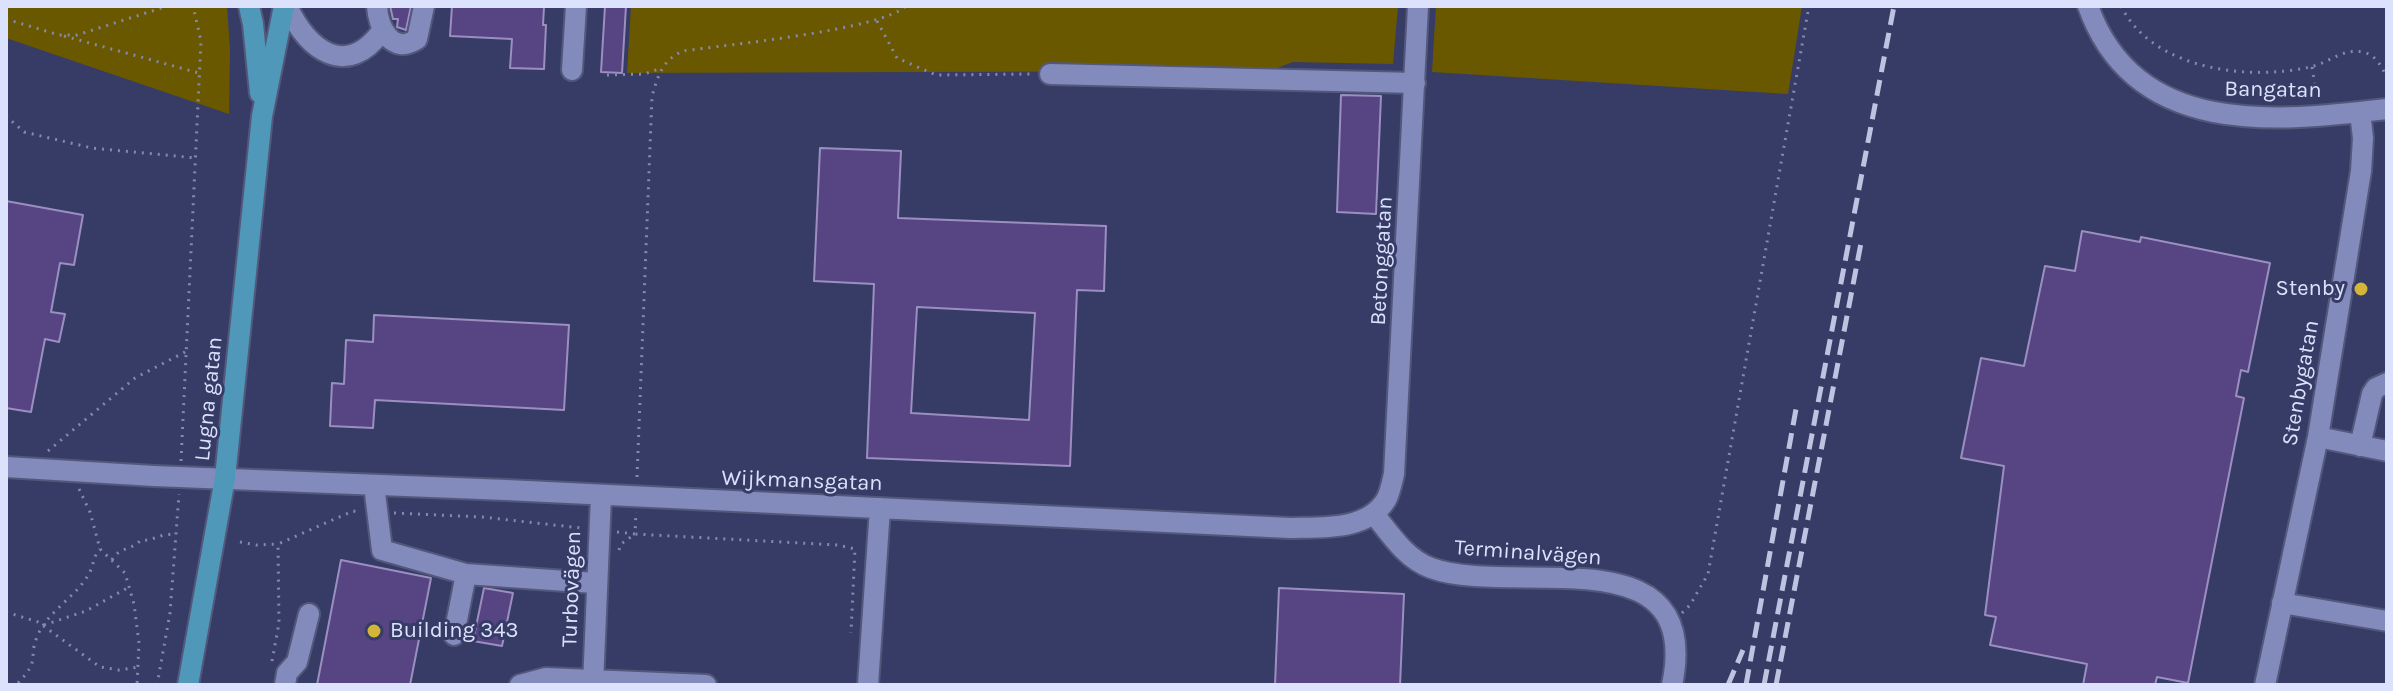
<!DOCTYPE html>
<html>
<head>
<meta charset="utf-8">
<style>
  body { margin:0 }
  #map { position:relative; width:2393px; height:691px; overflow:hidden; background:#363c66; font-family:Karla,sans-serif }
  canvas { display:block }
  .frame { position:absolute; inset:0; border:8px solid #dce2fc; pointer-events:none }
</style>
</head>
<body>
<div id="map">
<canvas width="2393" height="691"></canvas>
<div class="frame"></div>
</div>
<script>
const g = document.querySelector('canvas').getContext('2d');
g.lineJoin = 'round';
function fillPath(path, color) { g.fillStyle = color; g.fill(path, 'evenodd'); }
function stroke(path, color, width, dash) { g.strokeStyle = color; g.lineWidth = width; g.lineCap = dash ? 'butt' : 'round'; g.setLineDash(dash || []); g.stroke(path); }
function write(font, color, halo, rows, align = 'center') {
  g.font = font + ' Karla,sans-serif'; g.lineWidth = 6; g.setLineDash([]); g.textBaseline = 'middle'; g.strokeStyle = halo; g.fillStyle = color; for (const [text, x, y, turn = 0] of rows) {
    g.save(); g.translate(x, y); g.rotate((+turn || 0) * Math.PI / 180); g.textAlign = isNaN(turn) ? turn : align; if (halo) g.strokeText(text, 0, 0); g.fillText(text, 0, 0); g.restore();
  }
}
const green = new Path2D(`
  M6 6H227L230 50 229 114 6 38Z
  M631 6H1398L1393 64 1293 62 1261 74 1193 71 627 73Z
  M1436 6H1802L1788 94 1432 72Z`);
const building = new Path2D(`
  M390 6H411L406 30 397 27 398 19H393Z
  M452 6 544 7 543 25H546L544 69 510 68 512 39 450 36Z
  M605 6H626L622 73 601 72Z
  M1341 95 1381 96 1376 214 1337 212Z
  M820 148 901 151 898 218 1106 226 1104 291 1077 290 1070 466 867 458 874 284 814 281ZM917 307 1035 313 1029 420 911 413Z
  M6 201 83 215 74 265 60 263 51 312 65 314 59 342 45 339 31 412 6 408Z
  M2082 231 2140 242 2141 237 2270 263 2248 372 2241 370 2236 396 2244 398 2188 683 2157 677 2155 685H2083L2087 664 1990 645 1996 617 1985 615 2004 466 1961 458 1981 358 2024 366 2045 266 2075 271Z
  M374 315 569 325 564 410 375 400 373 428 330 426 332 383 344 384 346 340 373 342Z
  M341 560 431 578 410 685H317Z
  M484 588 513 593 502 646 473 641Z
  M1279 588 1404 594 1400 685H1275Z`);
const path = new Path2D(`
  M2121 6C2153 70 2248 81 2310 67 2329 63 2342 48 2363 52 2376 55 2382 67 2387 78
  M6 19 59 35H77L168 6
  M877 21 897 58 936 75 1032 74
  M64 36 199 73
  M2312 67 2317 99
  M607 75 644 74 659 69
  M6 116 24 132 92 148 196 158
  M48 451 135 378 187 351
  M181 461 201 41 193 6
  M637 477 652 96C658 76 662 60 683 51 725 45 881 30 906 6
  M79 489 90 512 100 549 125 573 134 604 139 643 137 685
  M394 513 482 517 581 528
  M617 532 635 534 636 512
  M240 542 256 545 278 544
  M619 550 621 544 635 534 837 545 855 549 851 633
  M112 560C119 547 132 550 141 540 153 542 161 532 176 535
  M6 612 38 622 100 667 119 670 138 667
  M1682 613 1690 605 1708 574 1809 6
  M44 625 86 611 129 587
  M272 661 279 623 278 544 353 511 358 512
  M18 683C41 659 28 659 37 637 47 611 77 597 90 572 94 563 93 557 100 549
  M157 685 170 613 179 494`);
const minor = new Path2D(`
  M287 6C308 50 346 80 382 31
  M377 6C378 27 392 56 417 39L424 6
  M2088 6C2135 138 2275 122 2387 109
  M572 70 576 6
  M1050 74 1415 83
  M2318 437 2387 451
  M2360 446 2372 394 2376 388 2387 383
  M6 467 154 476 506 490 1290 528C1322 527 1367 531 1386 500 1390 493 1392 482 1394 474L1418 6
  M374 485 382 550 466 574
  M1374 514C1390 534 1406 559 1431 568 1512 598 1704 531 1672 685
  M2282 603 2387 621
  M454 635 466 574 595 583
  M285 685 287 673 297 662 309 614
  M520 685 546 678 706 685
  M593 685 601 496
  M868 685 880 508
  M2265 685 2318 437 2361 171 2363 138 2360 112`);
const major = new Path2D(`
  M249 6 253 24 260 93
  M188 685 225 478 262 116 284 6`);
const rail = new Path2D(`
  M1728 685 1743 650
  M1746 685 1796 409
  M1764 685 1894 6
  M1776 685 1862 238`);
const markers = [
  [2361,289,8,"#d3b635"],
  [374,631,8,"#d3b635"]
];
const streetNames = [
  ["Bangatan",2273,90,1],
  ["Betonggatan",1382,261,-87],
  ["Stenbygatan",2301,383,-80],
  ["Lugna gatan",209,399,-84],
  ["Wijkmansgatan",802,481,2],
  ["Terminalvägen",1528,553,4],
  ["Turbovägen",572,589,-88]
];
const poiNames = [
  ["Stenby",2345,289],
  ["Building 343",390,631,"left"]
];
fillPath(green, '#6a5800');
fillPath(building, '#574483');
stroke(building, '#9b8fc0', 2);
stroke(minor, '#53587b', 24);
stroke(major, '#53587b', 24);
stroke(path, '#848aad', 3, [2, 6]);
stroke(minor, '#828bbb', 20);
stroke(major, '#5098ba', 20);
stroke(rail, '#bdc3e0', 5, [16, 8]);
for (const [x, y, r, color] of markers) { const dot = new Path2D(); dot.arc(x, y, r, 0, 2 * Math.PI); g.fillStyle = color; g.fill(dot); stroke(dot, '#363c66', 3); }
write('22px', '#dce2fc', '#363c66', streetNames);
write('22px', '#dce2fc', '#363c66', poiNames, 'right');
</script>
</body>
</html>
